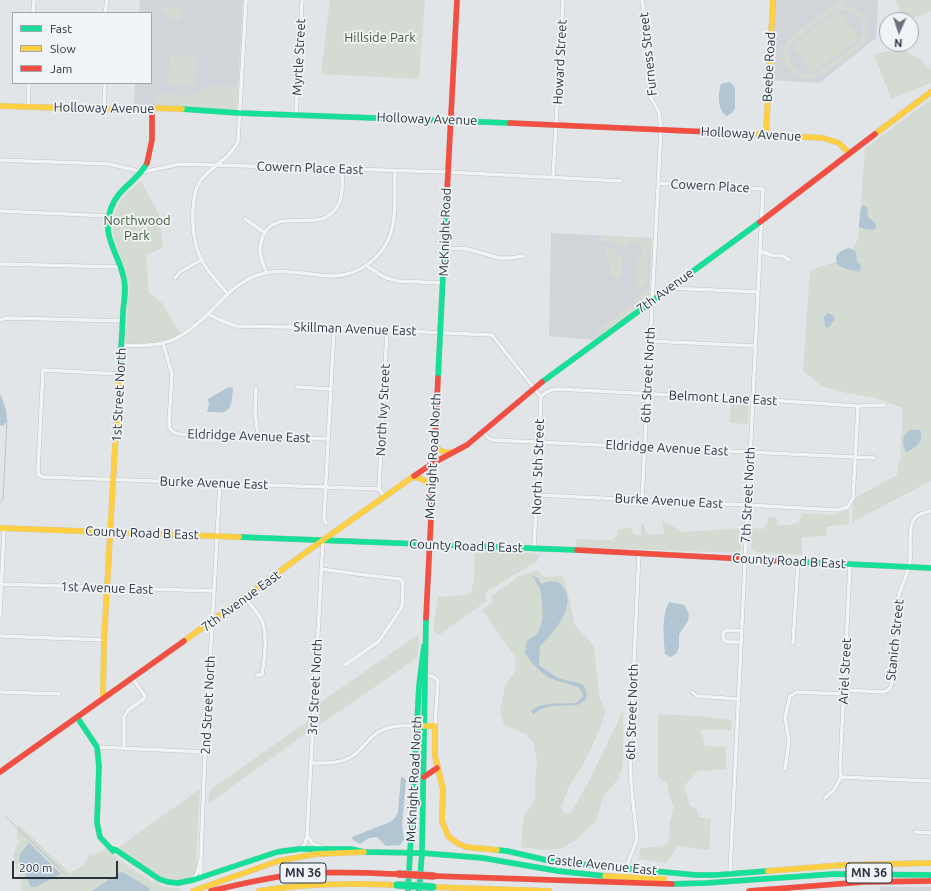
<!DOCTYPE html>
<html>
<head>
<meta charset="utf-8">
<style>
  body { margin:0 }
  #map { position:relative; width:931px; height:891px; overflow:hidden; background:#e2e5e7; font-family:Ubuntu,sans-serif }
  canvas { display:block }
  .legend { position:absolute; left:12px; top:12px; width:140px; height:72px; box-sizing:border-box; background:#f0f4f7; border:1px solid #a0a7ae; margin:0; padding:5px 7px; list-style:none; font-size:12px; color:#293441 }
  .legend li { display:flex; align-items:center; gap:8px; height:20px }
  .legend b { width:20px; border:1px solid #a0a7ae }
  .north { position:absolute; left:879px; top:12px; width:40px; height:40px; box-sizing:border-box; background:#f0f4f7; border:1px solid #a0a7ae; border-radius:50%; rotate:183deg; font-size:11px; font-weight:700; line-height:16px; text-align:center; color:#293441 }
  .north::after { content:''; display:block; margin:auto; width:14px; height:18px; background:#6a727b; clip-path:polygon(50% 0,100% 100%,50% 72%,0 100%) }
  .scale { position:absolute; left:12px; top:861px; width:106px; height:18px; box-sizing:border-box; border:2px solid #293441; border-top:0; padding-left:5px; font-size:12px; line-height:14px; white-space:nowrap; color:#293441; -webkit-text-stroke:3px #f0f4f7; paint-order:stroke }
</style>
</head>
<body>
<div id="map">
<canvas width="931" height="891"></canvas>
<ul class="legend">
<li><b style="height:5px;background:#16e098"></b>Fast</li>
<li><b style="height:5px;background:#ffcf43"></b>Slow</li>
<li><b style="height:5px;background:#f24e42"></b>Jam</li>
</ul>
<div class="north">N</div>
<div class="scale">200 m</div>
</div>
<script>
const g = document.querySelector('canvas').getContext('2d');
g.lineJoin = 'round';
function fillPath(path, color) { g.fillStyle = color; g.fill(path, 'evenodd'); }
function stroke(path, color, width, dash) { g.strokeStyle = color; g.lineWidth = width; g.lineCap = dash ? 'butt' : 'round'; g.setLineDash(dash || []); g.stroke(path); }
function write(font, color, halo, rows, align = 'center') {
  g.font = font + ' Ubuntu,sans-serif'; g.lineWidth = 3.5; g.setLineDash([]); g.textBaseline = 'middle'; g.strokeStyle = halo; g.fillStyle = color; for (const [text, x, y, turn = 0] of rows) {
    g.save(); g.translate(x, y); g.rotate((+turn || 0) * Math.PI / 180); g.textAlign = isNaN(turn) ? turn : align; if (halo) g.strokeText(text, 0, 0); g.fillText(text, 0, 0); g.restore();
  }
}
const built = new Path2D(`
  M140 0H243L237 108 235 110 186 106H134L135 83H151V13H139Z
  M775 0H878L876 38 819 83 770 80Z
  M551 233 652 238 649 299 594 340 549 336Z
  M880 887H931V891H880Z`);
const green = new Path2D(`
  M330 0H425L419 79 321 74Z
  M841 0H849L843 5C852 6 861 10 865 19 878 44 843 60 826 72 804 89 774 68 787 43 792 32 829 9 841 0ZM840 10C856 8 869 25 860 40 856 47 848 51 841 56 828 65 806 86 792 65 787 58 788 49 792 42L831 13Z
  M896 0H931V11L910 20H903Z
  M162 7H175L181 9 183 13 182 17 178 20H170L167 14 161 12Z
  M839 11 859 39 812 73 792 45Z
  M887 51H905L920 59 929 68 931 71V83L891 99 874 55Z
  M172 55 197 57 195 85 168 84 170 57Z
  M212 86 236 87 238 89 237 107 236 109 191 106 157 105 155 102 156 98C161 91 176 96 184 96 195 95 202 89 212 86Z
  M931 99V481L852 522 853 499 897 475 898 462 900 461 903 408 876 398 846 393 822 386 803 371 810 270 848 258 858 239 865 148Z
  M141 181 159 215 163 248 146 255 149 293 162 303 180 334C161 344 147 345 125 345L129 286C124 260 102 228 119 203 125 194 133 187 141 181Z
  M600 236 651 239V247L649 248 647 284 636 290 637 257H641L642 244 627 243V247L615 246 614 242 600 241Z
  M605 245 616 249V256H623L622 278H612Z
  M645 291H649L648 300 602 334H598L596 332V327L598 326 601 328 635 302 634 299Z
  M731 401 749 402 748 424 730 423Z
  M849 510V524L827 527 826 536 802 537V555L757 553 751 549V528L764 529 769 518 776 517 778 525H788L798 523 803 513 833 515Z
  M662 520 683 532 742 528 740 553 577 547 575 539 612 540 617 535 618 529 631 528 634 534 641 535V525L644 523 646 534H664Z
  M479 550 540 554 537 562 510 577 485 593 487 601 439 635 433 629 438 597 466 595 471 592 474 580 475 553Z
  M538 570 545 577 562 576 565 581 575 625 594 646 599 694 605 712 599 731 582 767 569 786 561 808 565 814 571 813 589 781 623 711V763L619 778 603 797 596 821 576 840 561 849 543 850 525 848 521 846 524 816 535 799V779L537 762 534 744 526 734 504 725 500 711 505 686 515 671V657L482 610 492 603V596L519 576Z
  M419 634 418 657 318 726 319 703Z
  M658 714 698 716 732 720 731 730H701L705 746 726 747V769L698 771 684 786 690 806 696 808 699 817 711 819 709 850 678 846 666 863 639 859 640 848 661 846 669 842V827L674 806 670 798 667 783 658 777Z
  M308 721 309 731 208 804 210 790Z
  M200 789 196 867 195 874 189 879 181 881 163 879 116 849Z
  M18 824 70 873 85 864 89 854 98 853 105 849C127 864 154 890 181 888L182 890 177 891H21C21 887 21 882 20 878 15 860 8 859 20 841L15 838 17 837Z`);
const water = new Path2D(`
  M729 82 733 85 735 89V108L732 113 727 116C717 111 718 92 721 84Z
  M863 205 867 207 868 217 876 224V228L873 230 864 229 859 226 861 207Z
  M850 248 856 252 857 261 861 266 860 272 846 269 837 264 836 257C839 252 843 249 850 248Z
  M828 313 833 315 835 319 831 325 827 328 825 326 824 317Z
  M229 387 233 388C232 396 233 409 224 412 220 413 212 412 207 412L209 405 208 399Z
  M0 393 6 410 7 421 3 426 0 425Z
  M912 429 914 430H920C925 441 916 448 906 452 901 443 902 433 912 429Z
  M537 577 541 584C550 581 557 579 563 587 578 606 553 633 540 646L539 665C546 670 554 676 561 679 574 683 590 680 586 700L577 705 551 706 541 709 533 714 531 711C544 700 560 705 576 703L583 696 581 690 578 687 549 678 541 672 531 662 525 653 527 641C530 638 535 636 537 633 546 622 542 601 540 589 538 584 535 583 535 578Z
  M669 602 684 605 689 614 688 621 679 634V646L677 653 671 657 665 654C664 638 661 617 669 602Z
  M401 776 406 780 402 825 404 840 400 845 386 846 377 837 369 838 360 844 353 840 352 837 390 822 395 818 398 813Z
  M29 843 61 874 36 887H31L19 861 20 854Z
  M122 872 148 887 150 891H92L119 873Z`);
const stream = new Path2D(`
  M0 503 3 499 7 421
  M533 575 535 578
  M6 817 65 874`);
const street = new Path2D(`
  M33 13 34 0
  M105 13 107 0
  M28 106 29 83
  M104 109 105 83
  M296 115 302 0
  M0 160 109 164 143 172 180 164 447 172 621 181
  M553 178 563 0
  M658 183 763 189 730 873
  M0 211 109 216
  M245 219 265 233
  M443 248 468 249 499 258H510L523 256
  M760 251 771 255 783 256 789 260
  M0 264 120 267
  M367 266 384 277 397 281 442 283
  M266 273C264 266 261 259 260 252 260 246 261 239 264 234 280 206 320 235 337 207 344 196 342 181 342 168
  M175 278 180 272 201 260
  M670 288 758 292
  M228 294C202 266 191 250 193 210 194 200 194 190 200 181 211 167 230 158 238 142L246 0
  M208 314C223 299 237 282 258 275 281 267 306 275 330 276 359 277 386 256 392 228 397 210 394 189 395 171
  M0 320 7 318 123 321
  M650 341 756 346
  M163 343 172 374 169 423C169 430 173 433 179 434L328 439
  M122 345C163 348 179 342 208 314L220 320 236 326 334 328 492 335 541 397 534 548
  M120 374 43 370 38 471 39 475 43 477 379 489 385 497
  M297 387 331 389
  M256 388 255 412 258 436
  M541 397C546 391 550 390 557 389L753 399 858 406 885 405
  M483 432 488 438 493 440 875 458
  M379 489 387 330
  M537 495 747 505 838 510 848 507 853 498 858 406
  M642 500 661 129 659 112 651 98 650 91 647 34 642 0
  M326 523 324 518 334 328
  M321 569 357 574 400 579 403 582 402 607 379 641 345 665
  M0 584 214 591
  M245 598C250 605 259 613 262 621 268 635 264 661 262 675H257
  M0 616 4 528
  M0 636 104 640
  M741 642H727L724 640 723 633 726 630 741 631
  M793 643 798 562
  M425 675 434 677 438 681 435 726
  M844 690 883 692C895 689 891 679 892 669 893 658 898 648 898 636 898 624 895 614 897 602 900 588 908 575 910 561 911 550 908 530 913 521 916 514 924 513 931 511
  M0 692 60 694
  M692 692 697 696 738 699
  M97 747 205 752
  M124 748V717L128 710 144 699 145 696 133 679
  M311 763C325 763 338 764 351 757 360 752 365 743 373 736 386 725 401 725 417 726
  M785 769 789 741 785 717 790 696 797 692 844 694
  M841 777 840 768 850 565
  M841 777 931 781
  M825 798 834 790 841 777
  M915 832 931 833
  M307 835 312 843 322 847
  M299 849 305 844 307 835 323 540
  M626 868 637 839 631 783 630 747 639 553
  M201 877V856L205 752 220 483
  M194 879 198 871 200 861`);
const fast = new Path2D(`
  M182 109 239 113 510 123
  M438 378 447 192
  M119 379C121 356 122 334 123 312 124 300 127 287 123 275 117 251 101 235 111 208 118 188 138 181 147 163
  M542 382 760 222
  M239 537 577 550
  M784 561 931 568
  M77 717 97 747 99 766 97 823 100 837 113 851
  M112 849 116 850 159 879 168 882 178 883 193 880 277 852 299 849H351L364 852 422 853
  M497 850 507 851 555 862 696 875H716L768 871
  M422 853 483 858 558 871 605 876
  M672 884 706 883 834 874 931 875
  M408 891 419 686 424 646
  M419 891 422 853 426 618`);
const slow = new Path2D(`
  M0 106 133 110 152 108 182 109
  M733 133 823 138 839 143 849 153
  M766 134 773 0
  M875 134 931 92
  M434 443C438 451 443 453 451 452
  M412 477C421 478 427 480 431 488
  M0 528 239 537
  M184 641 323 540 414 476
  M103 699 104 640 119 379
  M417 726H435V756L443 789 442 821 448 836 457 843 466 847 497 850
  M768 871 843 865 931 863
  M605 876 664 879
  M433 887 549 891
  M193 891 278 861 316 854 364 852
  M259 891C305 883 351 883 397 885`);
const jam = new Path2D(`
  M510 123 733 133
  M147 163 152 140V108
  M447 192 457 0
  M760 222 875 134
  M414 476 433 463 467 445 542 382
  M577 550 784 561
  M426 618 438 378
  M0 772 184 641
  M424 777 437 768
  M434 876 672 884
  M211 891C240 884 269 877 299 874 332 871 365 873 398 874
  M749 891 863 882 931 881`);
const fastBridge = new Path2D(`
  M397 885 433 887`);
const jamBridge = new Path2D(`
  M398 874 434 876`);
const shields = [
  [303,873,46],
  [869,873,46]
];
const shieldNames = [
  ["MN 36",303,873],
  ["MN 36",869,873]
];
const parkNames = [
  ["Hillside Park",380,38],
  ["Northwood",137,221],
  ["Park",137,236]
];
const streetNames = [
  ["Furness Street",648,54,-96],
  ["Myrtle Street",299,57,-87],
  ["Howard Street",560,62,-87],
  ["Beebe Road",769,67,-87],
  ["Holloway Avenue",104,108,1],
  ["Holloway Avenue",427,119,2],
  ["Holloway Avenue",751,134,3],
  ["Cowern Place East",310,168,2],
  ["Cowern Place",710,186,3],
  ["McKnight Road",445,232,-88],
  ["7th Avenue",665,291,-36],
  ["Skillman Avenue East",355,329,2],
  ["6th Street North",648,375,-87],
  ["1st Street North",119,395,-87],
  ["Belmont Lane East",723,398,3],
  ["North Ivy Street",383,410,-87],
  ["Eldridge Avenue East",249,436,2],
  ["Eldridge Avenue East",667,448,3],
  ["McKnight Road North",433,456,-87],
  ["North 5th Street",538,467,-88],
  ["Burke Avenue East",214,483,2],
  ["7th Street North",748,495,-87],
  ["Burke Avenue East",669,501,3],
  ["County Road B East",142,533,2],
  ["County Road B East",466,546,2],
  ["County Road B East",789,561,3],
  ["1st Avenue East",107,588,2],
  ["7th Avenue East",241,601,-36],
  ["Stanich Street",895,640,-84],
  ["Ariel Street",845,671,-87],
  ["3rd Street North",315,687,-87],
  ["2nd Street North",208,705,-87],
  ["6th Street North",632,712,-88],
  ["McKnight Road North",414,779,-87],
  ["Castle Avenue East",602,865,6]
];
fillPath(built, '#d1d5da');
fillPath(green, '#d4dbd3');
fillPath(water, '#b1c5d2');
stroke(stream, '#b1c5d2', 1);
stroke(street, '#c0c3c5', 4.5);
stroke(fast, '#c0c3c5', 6);
stroke(slow, '#c0c3c5', 6);
stroke(jam, '#c0c3c5', 6);
stroke(street, '#f1f3f4', 3.5);
stroke(fast, '#16e098', 5.5);
stroke(slow, '#ffcf43', 5.5);
stroke(jam, '#f24e42', 5.5);
stroke(fastBridge, '#b5b8bc', 8, []);
stroke(jamBridge, '#b5b8bc', 8, []);
stroke(fastBridge, '#16e098', 7);
stroke(jamBridge, '#f24e42', 7);
for (const [x, y, w] of shields) { const box = new Path2D(); box.roundRect(x - w / 2, y - 10, w, 20, 3); g.fillStyle = '#f0f4f7'; g.fill(box); stroke(box, '#293441', 1); }
write('bold 12px', '#293441', null, shieldNames);
write('13px', '#425c36', '#f0f4f7', parkNames);
write('13px', '#293441', '#f0f4f7', streetNames);
</script>
</body>
</html>
